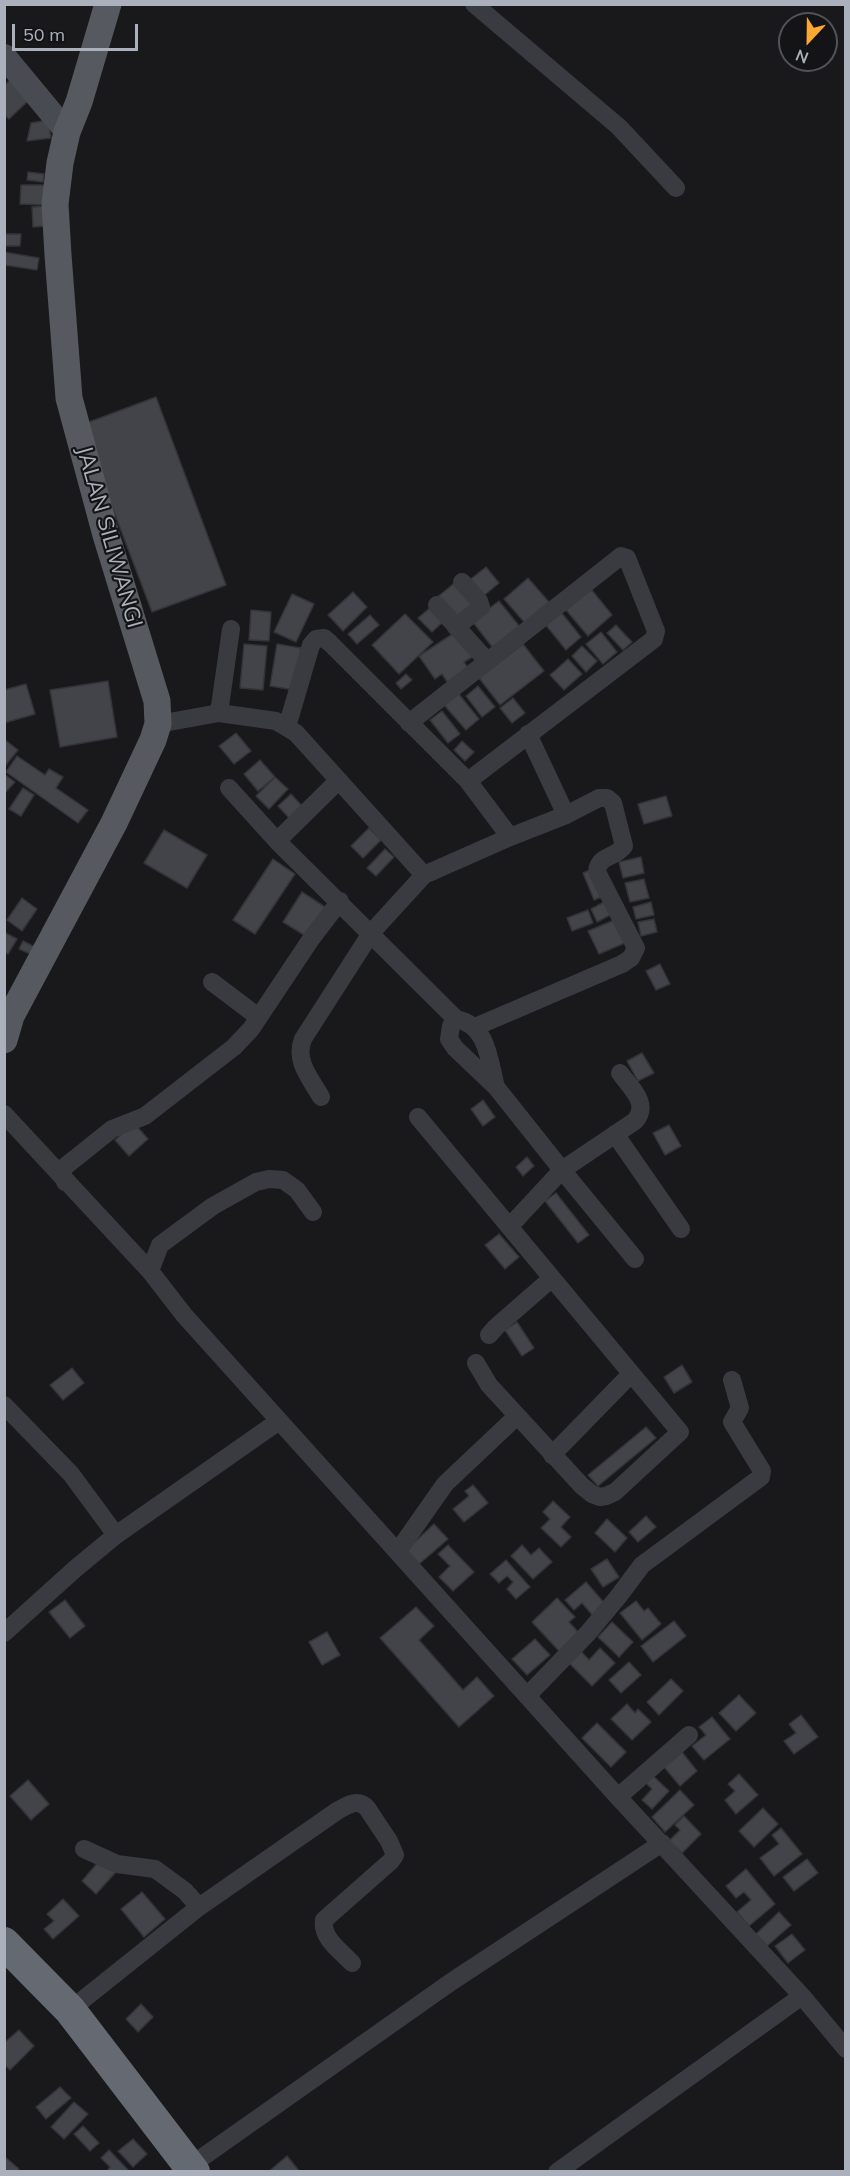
<!DOCTYPE html>
<html>
<head>
<meta charset="utf-8">
<style>
  body { margin:0 }
  #map { position:relative; width:850px; height:2176px; overflow:hidden; background:#19191c; font-family:Mulish,sans-serif }
  canvas { display:block }
  .frame { position:absolute; inset:0; border:6px solid #abb1bc; pointer-events:none }
  .north { position:absolute; left:778px; top:12px; width:60px; height:60px; box-sizing:border-box; background:#141417; border:2px solid #505359; border-radius:50%; rotate:202deg; font-size:16px; font-weight:700; line-height:24px; text-align:center; color:#abb1bc }
  .north::after { content:''; display:block; margin:auto; width:21px; height:27px; background:#fda830; clip-path:polygon(50% 0,100% 100%,50% 72%,0 100%) }
  .scale { position:absolute; left:12px; top:24px; width:126px; height:27px; box-sizing:border-box; border:3px solid #abb1bc; border-top:0; padding-left:8px; font-size:18px; line-height:21px; white-space:nowrap; color:#abb1bc; -webkit-text-stroke:4px #141417; paint-order:stroke }
</style>
</head>
<body>
<div id="map">
<canvas width="850" height="2176"></canvas>
<div class="frame"></div>
<div class="north">N</div>
<div class="scale">50 m</div>
</div>
<script>
const g = document.querySelector('canvas').getContext('2d');
g.lineJoin = 'round';
function fillPath(path, color) { g.fillStyle = color; g.fill(path, 'evenodd'); }
function stroke(path, color, width, dash) { g.strokeStyle = color; g.lineWidth = width; g.lineCap = dash ? 'butt' : 'round'; g.setLineDash(dash || []); g.stroke(path); }
function write(font, color, halo, rows, align = 'center') {
  g.font = font + ' Mulish,sans-serif'; g.lineWidth = 4.5; g.setLineDash([]); g.textBaseline = 'middle'; g.strokeStyle = halo; g.fillStyle = color; for (const [text, x, y, turn = 0] of rows) {
    g.save(); g.translate(x, y); g.rotate((+turn || 0) * Math.PI / 180); g.textAlign = isNaN(turn) ? turn : align; if (halo) g.strokeText(text, 0, 0); g.fillText(text, 0, 0); g.restore();
  }
}
const building = new Path2D(`
  M12 78 31 98 9 119 4 115V86Z
  M48 120 51 138 27 141 31 123Z
  M28 172 44 174 43 182 27 180Z
  M21 185H46V205L20 204Z
  M45 206 46 226 33 227 32 207Z
  M4 234H21L20 246H4Z
  M4 252 39 258 37 270 4 265Z
  M156 397 226 585 152 612 81 425Z
  M486 567 499 583 481 598 467 582Z
  M528 578 549 602 525 623 504 599Z
  M457 581 475 602 453 620 435 599Z
  M591 589 612 615 588 636 566 610Z
  M353 592 367 607 343 631 328 615Z
  M292 594 314 604 296 642 274 632Z
  M499 601 520 627 493 648 472 621Z
  M431 607 444 621 432 632 418 618Z
  M251 610 271 612 269 641 249 640Z
  M561 612 581 637 566 650 545 624Z
  M405 614 433 642 399 674 372 645Z
  M370 615 379 625 357 644 348 634Z
  M616 625 632 642 623 650 607 633Z
  M457 631 474 656 464 662 469 669 448 683 442 674 435 679 419 656Z
  M601 632 617 652 603 664 586 644Z
  M244 644 267 646 263 690 240 688Z
  M277 644 301 648 294 690 270 686Z
  M523 644 544 671 500 705 479 678Z
  M582 646 597 661 586 672 572 656Z
  M568 659 582 674 564 690 550 675Z
  M406 674 412 680 401 689 396 683Z
  M108 681 117 737 60 747 50 690Z
  M26 684 35 714 4 723V690Z
  M478 686 495 707 482 717 466 696Z
  M458 693 479 719 466 730 444 705Z
  M513 698 525 713 512 723 500 708Z
  M442 711 460 734 448 743 430 720Z
  M236 733 251 751 234 764 219 746Z
  M4 739 18 750 6 765 4 764Z
  M462 741 474 752 465 761 454 750Z
  M17 756 45 775 49 769 63 777 56 788 88 810 78 823 6 772Z
  M260 760 275 777 258 791 244 774Z
  M4 774 15 782 4 794Z
  M275 777 288 789 269 809 256 796Z
  M23 788 34 795 21 816 9 809Z
  M291 794 303 807 290 819 278 806Z
  M666 796 672 816 644 824 638 804Z
  M369 828 381 840 363 858 351 846Z
  M164 830 207 855 187 888 144 863Z
  M385 849 394 857 376 876 367 868Z
  M641 857 644 873 623 878 619 862Z
  M273 859 295 874 255 934 233 920Z
  M593 869 604 896 594 900 583 873Z
  M644 879 649 898 630 902 625 883Z
  M302 892 328 909 309 938 283 922Z
  M22 898 37 909 22 931 7 920Z
  M606 901 612 914 597 922 591 909Z
  M651 902 654 915 636 919 633 907Z
  M588 910 593 923 572 931 567 918Z
  M617 919 627 942 599 954 588 931Z
  M654 919 657 932 641 936 638 922Z
  M4 932 17 939 8 954 4 952Z
  M23 941 37 948 33 955 19 949Z
  M660 964 670 984 656 990 646 971Z
  M642 1053 654 1073 638 1081 627 1061Z
  M483 1100 495 1117 483 1126 471 1109Z
  M134 1123 148 1139 129 1156 115 1140Z
  M669 1125 681 1146 665 1155 653 1133Z
  M527 1157 534 1166 523 1176 516 1167Z
  M556 1193 589 1235 578 1243 545 1201Z
  M499 1234 519 1257 505 1269 485 1245Z
  M517 1322 534 1348 522 1356 505 1330Z
  M682 1365 692 1382 674 1393 664 1377Z
  M72 1368 84 1383 63 1400 50 1385Z
  M646 1427 656 1438 598 1486 588 1475Z
  M473 1485 488 1503 464 1522 453 1509 469 1496 465 1491Z
  M553 1501 570 1517 561 1527 571 1537 561 1547 541 1528 550 1519 543 1512Z
  M646 1516 656 1527 638 1542 629 1532Z
  M607 1519 627 1538 615 1552 595 1533Z
  M434 1524 448 1539 418 1565 406 1550Z
  M448 1545 474 1572 453 1591 439 1577 450 1566 438 1554Z
  M522 1545 531 1555 539 1548 552 1562 533 1579 511 1556Z
  M607 1559 619 1577 603 1587 591 1569Z
  M506 1560 530 1587 516 1599 507 1589 513 1582 507 1576 499 1583 490 1574Z
  M586 1582 607 1606 594 1617 582 1603 574 1610 565 1600Z
  M557 1598 575 1617 569 1622 579 1633 559 1651 532 1622Z
  M65 1600 85 1626 70 1638 49 1612Z
  M636 1601 644 1611 648 1608 661 1624 642 1640 620 1613Z
  M416 1607 434 1626 419 1640 463 1690 477 1677 494 1696 459 1727 380 1638Z
  M674 1621 686 1636 653 1662 641 1646Z
  M612 1622 633 1642 619 1657 598 1637Z
  M327 1632 340 1655 322 1665 309 1642Z
  M535 1639 550 1655 527 1675 512 1659Z
  M600 1648 615 1663 592 1686 569 1663 581 1651 589 1660Z
  M629 1662 641 1675 621 1693 609 1680Z
  M671 1679 683 1691 659 1715 647 1702Z
  M739 1695 756 1713 736 1731 719 1713Z
  M627 1704 635 1713 638 1709 651 1722 632 1740 611 1719Z
  M801 1715 818 1737 794 1754 784 1741 796 1733 789 1724Z
  M712 1717 730 1739 704 1760 692 1746 706 1735 699 1727Z
  M597 1723 626 1752 611 1767 582 1738Z
  M682 1752 697 1771 680 1786 664 1767Z
  M651 1774 669 1791 652 1809 642 1800 652 1789 644 1781Z
  M739 1774 758 1795 736 1814 725 1800 735 1791 728 1784Z
  M28 1780 49 1804 31 1820 10 1796Z
  M680 1790 694 1805 665 1832 652 1817Z
  M763 1808 778 1824 754 1847 739 1831Z
  M684 1816 701 1834 682 1853 669 1841 680 1830 675 1825Z
  M781 1828 802 1854 774 1876 760 1858 779 1844 772 1835Z
  M807 1859 818 1873 794 1891 783 1877Z
  M100 1860 115 1873 96 1894 82 1881Z
  M746 1869 775 1904 749 1926 737 1912 751 1900 744 1892 736 1898 726 1886Z
  M142 1892 165 1919 144 1937 121 1909Z
  M63 1899 79 1916 53 1939 44 1929 54 1921 47 1914Z
  M779 1912 791 1925 767 1946 756 1934Z
  M792 1934 805 1950 788 1963 775 1946Z
  M141 2004 153 2017 138 2032 126 2019Z
  M19 2030 34 2046 10 2070 4 2064V2043Z
  M60 2087 71 2098 46 2119 36 2107Z
  M74 2102 88 2114 64 2139 51 2127Z
  M83 2126 99 2143 90 2151 74 2134Z
  M133 2139 147 2154 133 2167 118 2151Z
  M109 2150 129 2171V2172H106L110 2167 101 2158Z
  M4 2156 19 2169 16 2172H8L4 2169Z
  M287 2156 300 2172H268Z`);
const street = new Path2D(`
  M474 4 619 127 676 188
  M437 605 487 661
  M456 627 481 607 479 601 462 582
  M219 713 231 629
  M409 723 616 560 621 556 627 558 656 631 654 639 468 781
  M158 724 219 713 276 721 296 733 424 875 510 837 566 815 599 798H607L613 803 624 846C616 858 598 855 597 872L636 948 631 958 622 964 475 1027
  M287 727 311 645 316 639 324 638 330 643 468 781 510 837
  M528 734 566 815
  M229 788 277 841 456 1019C488 1025 489 1061 496 1087
  M277 841 338 781
  M212 982 257 1016
  M456 1019 451 1026 449 1039 455 1048 496 1087 562 1170 510 1226
  M620 1073C631 1088 650 1104 635 1121L562 1170 635 1259
  M321 1097C311 1079 294 1061 303 1039L371 933 424 875
  M4 1114 150 1271 184 1315 618 1797 802 1996 846 2049
  M418 1117 680 1432 615 1492 606 1496 600 1497 592 1494 582 1486 489 1385 476 1363
  M615 1134 681 1229
  M65 1182 62 1169 112 1129 145 1116 234 1047 251 1029 311 939 340 901
  M150 1271 160 1245 213 1206 256 1182 269 1179 283 1180 297 1190 313 1212
  M489 1335 496 1327 551 1279
  M4 1405 71 1474 116 1535
  M552 1455 631 1374
  M398 1551 445 1484 517 1416
  M4 1633 75 1569 116 1535 279 1421
  M527 1696 588 1633 618 1597 642 1565 761 1477 762 1471 732 1422 740 1408 732 1380
  M618 1797 689 1735
  M84 1849 117 1864 155 1869 185 1891 199 1907
  M70 2010 199 1907 337 1811C347 1805 358 1798 367 1808L389 1841 395 1855 391 1861 324 1920C321 1938 341 1951 352 1963
  M190 2166 451 1982 662 1843
  M557 2172 802 1996`);
const secondary = new Path2D(`
  M4 56 67 132`);
const primary = new Path2D(`
  M4 1040 11 1016 114 823 153 740 158 724 157 701 106 535 69 398 58 255 55 204 60 163 67 132 79 102 108 4`);
const highway = new Path2D(`
  M4 1943 70 2010 194 2172`);
const streetNames = [
  ["JALAN SILIWANGI",109,537,74]
];
fillPath(building, '#434449');
stroke(building, '#333338', 1.5);
stroke(street, '#3a3b41', 18);
stroke(secondary, '#484b51', 24);
stroke(primary, '#565960', 27);
stroke(highway, '#656a72', 32);
write('22px', '#abb1bc', '#141417', streetNames);
</script>
</body>
</html>
